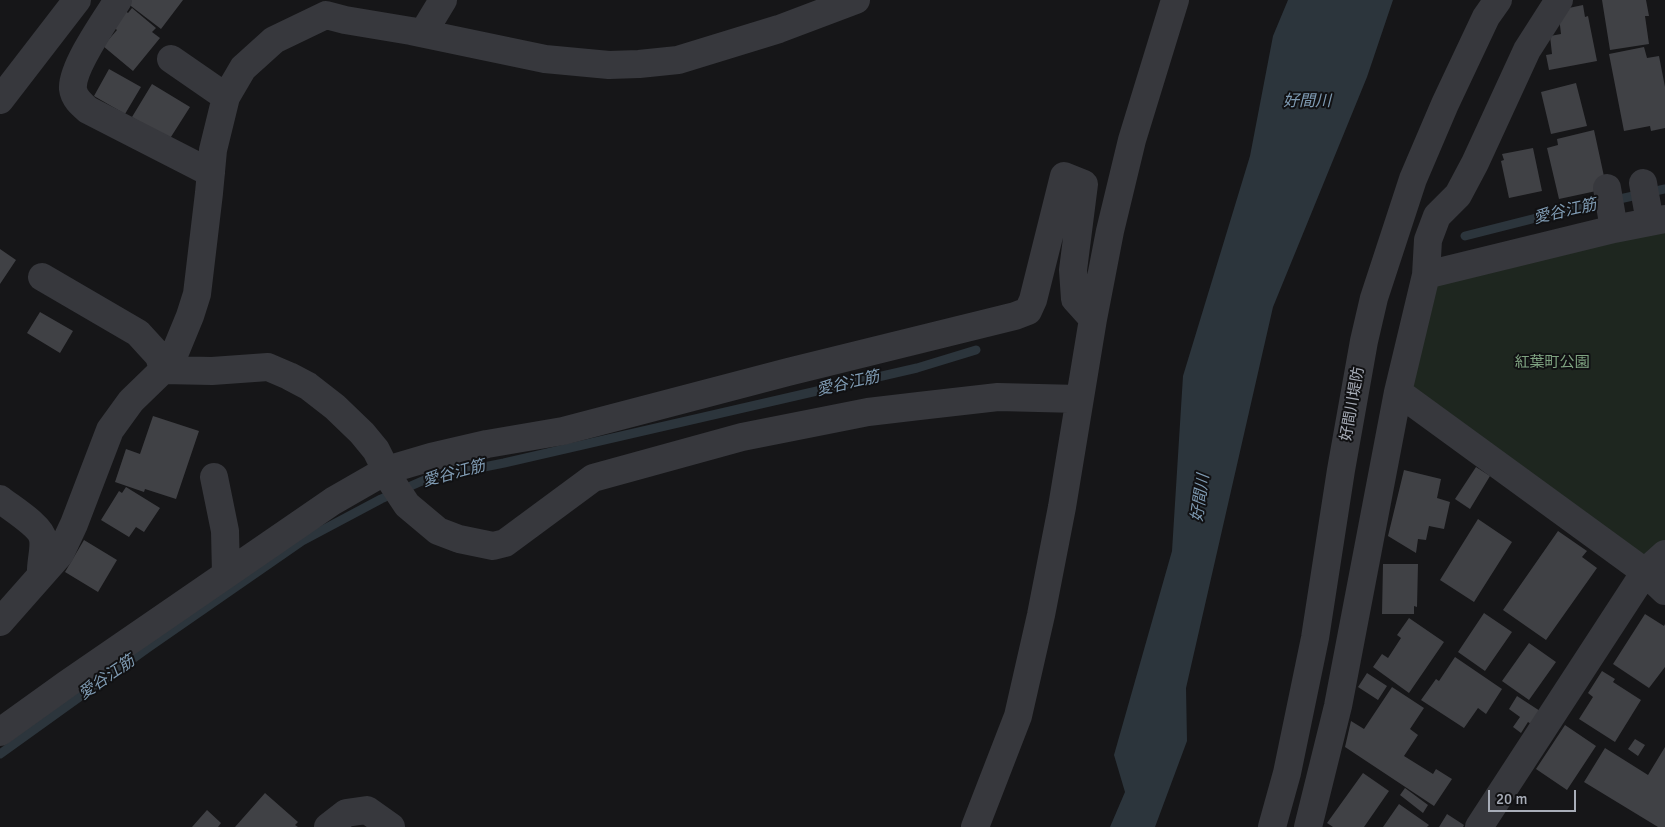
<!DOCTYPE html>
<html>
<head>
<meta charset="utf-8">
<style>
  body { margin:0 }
  #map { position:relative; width:1665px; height:827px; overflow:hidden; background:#161618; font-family:Signika,sans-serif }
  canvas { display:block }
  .scale { position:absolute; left:1488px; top:790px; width:88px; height:22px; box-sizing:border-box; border:2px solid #a8adb8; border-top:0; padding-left:6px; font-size:15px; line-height:18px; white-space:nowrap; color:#a8adb8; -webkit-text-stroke:4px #111113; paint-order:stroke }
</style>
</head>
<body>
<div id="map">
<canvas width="1665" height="827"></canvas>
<div class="scale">20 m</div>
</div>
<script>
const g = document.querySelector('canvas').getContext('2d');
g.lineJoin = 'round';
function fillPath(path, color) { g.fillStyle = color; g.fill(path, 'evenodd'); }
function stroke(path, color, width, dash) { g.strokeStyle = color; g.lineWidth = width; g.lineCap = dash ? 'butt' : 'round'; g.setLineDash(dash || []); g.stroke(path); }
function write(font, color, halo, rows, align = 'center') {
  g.font = font + ' Signika,"Noto Sans JP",sans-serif'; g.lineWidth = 4; g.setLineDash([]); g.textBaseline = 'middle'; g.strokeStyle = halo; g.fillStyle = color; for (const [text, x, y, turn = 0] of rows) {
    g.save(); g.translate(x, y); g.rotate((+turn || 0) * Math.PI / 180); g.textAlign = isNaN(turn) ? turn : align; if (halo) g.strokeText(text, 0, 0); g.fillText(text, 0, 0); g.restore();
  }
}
const green = new Path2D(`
  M1665 219V554L1645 572 1398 392 1427 275Z`);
const water = new Path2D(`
  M1288 0H1393L1367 77 1273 307 1186 688 1187 741 1155 827H1110L1125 792 1114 755 1172 551 1183 376 1250 156 1273 36Z`);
const stream = new Path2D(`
  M1465 236 1552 214 1665 189
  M0 754 149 647 302 541 381 499 429 478 504 463 917 368 976 350`);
const building = new Path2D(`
  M129 0H183L161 29 127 3Z
  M1602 0H1646L1649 16H1645L1649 44 1610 50Z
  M1583 5 1585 17 1588 16 1597 61 1549 70 1546 55 1552 54 1550 36 1561 34 1559 17 1564 9Z
  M122 8 128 13 132 8 156 28 152 32 160 38 133 71 103 46 117 30 109 23Z
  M1644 47 1647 58 1659 56 1665 87V128L1651 131 1650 126 1624 131 1609 54Z
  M109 69 141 87 125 114 94 96Z
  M1576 83 1587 126 1551 134 1541 92Z
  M152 84 190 107 169 140 132 117Z
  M1594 130 1605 181 1601 190 1559 199 1547 148 1558 145 1557 139Z
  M1533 148 1542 191 1509 198 1501 161 1504 160 1502 154Z
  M0 249 16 260 0 284Z
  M40 312 73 331 60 353 27 333Z
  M153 416 199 431 176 499 145 489 144 492 115 482 126 449 140 454Z
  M1476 467 1490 476 1470 509 1455 499Z
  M1404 470 1441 479 1437 498 1450 502 1444 529 1429 526 1426 540 1418 539 1416 553 1388 536Z
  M126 487 160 508 144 532 136 527 129 537 101 520 119 491 122 493Z
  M1478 519 1512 542 1474 602 1440 580Z
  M1558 531 1587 551 1582 557 1597 568 1546 640 1503 610Z
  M84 540 117 560 98 592 65 572Z
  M1383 564H1418L1417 607 1414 606V614H1382Z
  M1484 613 1512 632 1485 671 1458 652Z
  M1645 614 1664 626 1665 624V667L1649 688 1613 664Z
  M1409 618 1444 642 1409 693 1373 667 1382 654 1388 658 1401 638 1397 635Z
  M1529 643 1556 662 1529 700 1502 681Z
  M1455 657 1502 689 1486 714 1478 708 1464 728 1421 700 1436 679 1439 681Z
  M1602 671 1615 679 1613 682 1641 700 1615 742 1579 719 1593 697 1588 693Z
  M1367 673 1387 686 1378 700 1358 687Z
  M1392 687 1424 708 1410 729 1418 735 1404 756 1433 774 1436 769 1452 779 1434 806 1345 747 1351 721 1364 729Z
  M1517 696 1540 711 1531 724 1528 722 1521 733 1513 727 1520 717 1509 709Z
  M1565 725 1596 746 1567 790 1536 769Z
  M1635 739 1645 745 1638 756 1628 749Z
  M1665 747V827H1658L1584 782 1605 748 1648 775Z
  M1363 773 1389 791 1364 827H1333L1327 823Z
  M1405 788 1428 805 1423 813 1400 795Z
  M265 793 298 822 295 825 298 827H235Z
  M1399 804 1429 825 1427 827H1383Z
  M207 810 221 823 218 827H192Z
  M1447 814 1464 825 1463 827H1439Z`);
const minor = new Path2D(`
  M118 0C106 19 71 68 73 89 74 98 81 104 88 110L211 173
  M1559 0 1527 50 1475 163 1458 195 1437 216 1428 240 1426 275 1614 229 1665 219
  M423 33 443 0
  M171 59 226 97
  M0 100 77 0
  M1643 183 1650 222
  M1607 188 1614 229
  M42 277 138 333 159 356 163 370 212 371 268 367 289 376 308 386 335 407 362 433 376 450 393 484 407 505 438 531 459 539 493 546 505 543 593 478 742 437 868 412 919 406 998 397 1079 399
  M1398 392 1426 275
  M214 477 225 531 226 574
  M0 499C11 508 41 526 43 539 45 549 40 563 41 575
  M0 622 60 554 74 524 110 430 131 401 163 370 176 350 190 316 197 294 209 193 213 150 226 97 243 68 274 40 326 15 345 20 411 31 545 59 609 65 639 64 678 60 779 29 856 0
  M0 732 67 684 333 501 387 470 431 457 487 444 563 431 788 372 1015 316 1028 311 1033 300 1064 176 1084 184 1073 270 1075 299 1093 319
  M328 827 346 813 367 810 391 827
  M975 827 1018 716 1041 615 1062 507 1093 319 1110 231 1132 140 1175 0
  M1272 827 1287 773 1315 638 1341 470 1364 341 1374 298 1413 179 1445 104 1486 17 1498 0
  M1308 827 1338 706 1398 392 1645 572 1665 591
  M1479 827 1645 572 1665 554`);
const parkNames = [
  ["紅葉町公園",1552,363]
];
const streetNames = [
  ["好間川堤防",1353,404,-80]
];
const waterNames = [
  ["好間川",1307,102],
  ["愛谷江筋",1565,212,-13],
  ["愛谷江筋",848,384,-13],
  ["愛谷江筋",454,474,-15],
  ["好間川",1201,498,-82],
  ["愛谷江筋",107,678,-35]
];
fillPath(green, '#1e261f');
fillPath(water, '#2c353c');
stroke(stream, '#2c353c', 9);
fillPath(building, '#404145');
stroke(minor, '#37383d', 28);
write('15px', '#7fa381', '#111113', parkNames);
write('15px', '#a8adb8', '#111113', streetNames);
write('italic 16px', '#7f9bb3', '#111113', waterNames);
</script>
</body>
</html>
